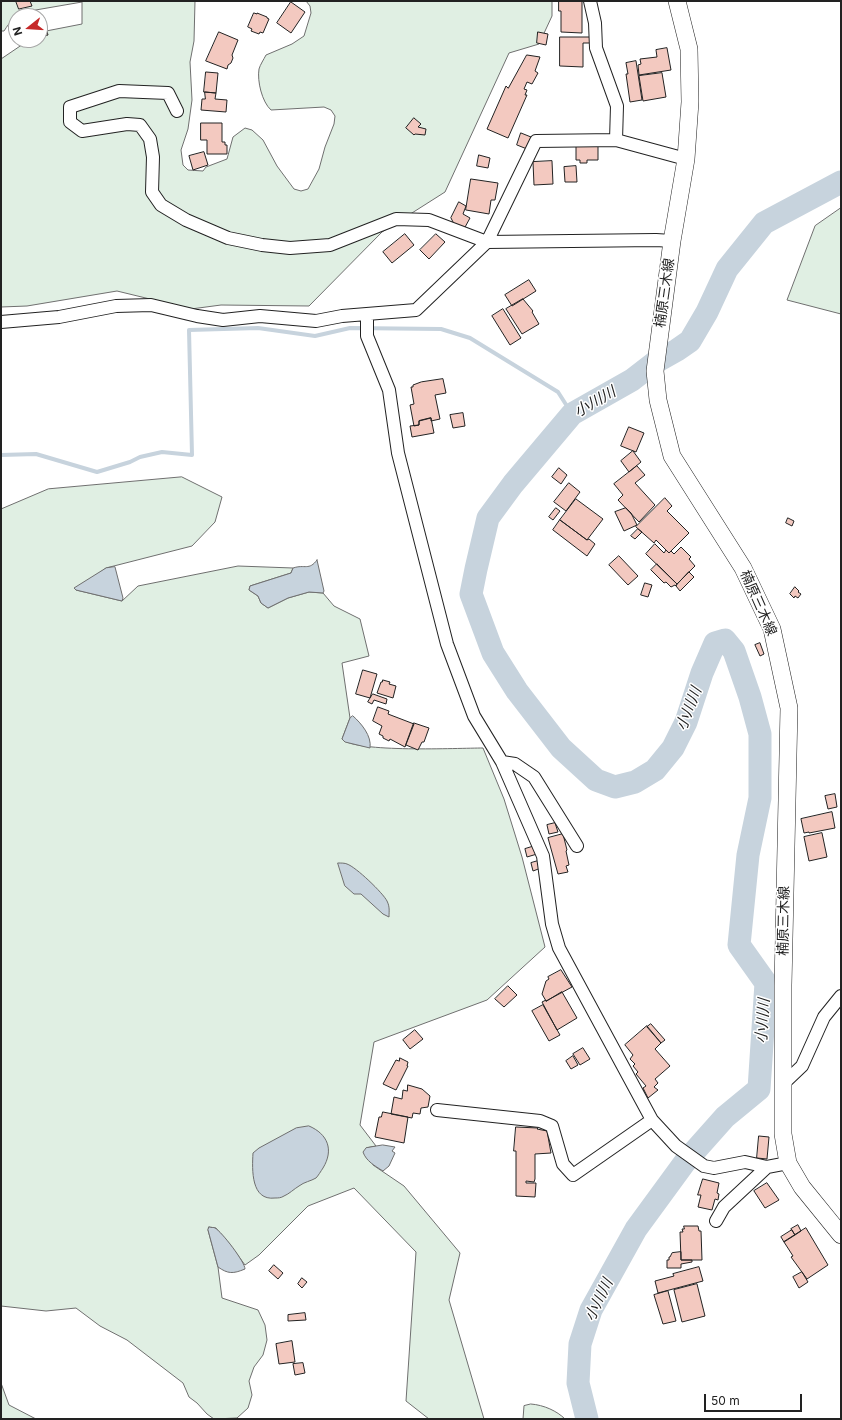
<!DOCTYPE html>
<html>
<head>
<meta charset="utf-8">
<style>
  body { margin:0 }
  #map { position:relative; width:842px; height:1420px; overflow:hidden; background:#fff; font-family:Inter,sans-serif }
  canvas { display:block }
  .frame { position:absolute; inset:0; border:2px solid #222; pointer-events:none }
  .north { position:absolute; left:8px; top:8px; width:40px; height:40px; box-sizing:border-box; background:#fff; border:1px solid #a7a7a7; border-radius:50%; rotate:253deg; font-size:11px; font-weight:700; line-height:16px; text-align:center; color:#222 }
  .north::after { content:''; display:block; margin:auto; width:14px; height:18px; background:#c62828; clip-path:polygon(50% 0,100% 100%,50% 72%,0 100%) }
  .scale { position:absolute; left:704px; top:1394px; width:98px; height:18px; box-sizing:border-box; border:2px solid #222; border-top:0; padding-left:5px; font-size:12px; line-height:14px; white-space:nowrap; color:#222; -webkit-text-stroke:3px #fff; paint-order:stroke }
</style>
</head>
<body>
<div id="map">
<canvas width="842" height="1420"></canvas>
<div class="frame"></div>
<div class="north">N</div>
<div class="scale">50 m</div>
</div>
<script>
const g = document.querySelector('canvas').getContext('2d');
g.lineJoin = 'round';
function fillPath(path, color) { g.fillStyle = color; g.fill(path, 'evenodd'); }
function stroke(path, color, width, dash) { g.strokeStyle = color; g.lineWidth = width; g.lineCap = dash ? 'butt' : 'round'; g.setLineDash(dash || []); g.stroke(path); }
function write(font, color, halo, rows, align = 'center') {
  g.font = font + ' Inter,"Noto Sans JP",sans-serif'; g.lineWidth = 3; g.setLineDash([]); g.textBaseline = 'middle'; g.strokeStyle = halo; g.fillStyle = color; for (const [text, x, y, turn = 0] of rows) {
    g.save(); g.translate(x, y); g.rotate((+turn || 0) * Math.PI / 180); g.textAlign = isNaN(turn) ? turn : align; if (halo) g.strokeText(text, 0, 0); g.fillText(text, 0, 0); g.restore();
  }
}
const green = new Path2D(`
  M1 1H195L194 41 190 62 192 100 188 129 181 150 183 165 188 170 203 171 206 167 227 159 233 137 245 128 252 130 263 140 277 166 294 189 301 191 308 189 319 169 325 147 334 124 335 116 331 110 324 107 271 110C262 102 257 81 259 69 260 65 264 59 266 55L292 44 304 36 311 13 310 6 306 1H552V16L539 44 509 53 445 192 382 232 309 306 221 305 191 309 117 291 27 306 1 307V59L29 40H40L41 32 82 24V2L24 12C13 19 11 20 4 31H1Z
  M841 208V314L787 300 815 226Z
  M182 477 222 497 215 522 192 546 106 568 76 590 122 601 138 586 238 566 293 568 291 573 250 586 249 590 258 596 261 603 268 608 288 598 309 592 323 593 334 606 360 619 369 656 342 663 350 718 342 739C355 753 459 748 483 748L504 799 522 857 545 947 487 1000 374 1042 360 1125 376 1146 366 1148 373 1165 404 1186 460 1253 449 1300 484 1419H429L406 1401 416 1252 354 1188 308 1206 259 1255 245 1265 231 1246 216 1228 209 1227 208 1230 218 1267 222 1298 258 1310 265 1325 267 1340 263 1355 254 1367 249 1381 252 1395 248 1408 237 1418 214 1419 207 1414 197 1403 189 1397 183 1383 127 1340 100 1326 76 1308 46 1311 1 1306V509L48 489Z
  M1 1383 9 1405 36 1419H1Z
  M531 1404C544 1405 557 1411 565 1419H523L524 1406Z`);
const water = new Path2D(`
  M317 560 324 591 323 593 309 592 288 598 268 608 261 603 258 596 249 590 250 586 291 573 293 568C305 564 309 571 317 560Z
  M115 567 123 598 122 601 76 590 74 588 106 568Z
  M353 716C361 723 372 736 370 748L345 742 342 739 350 718Z
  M338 863C341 863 345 863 347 864 356 867 383 893 387 901 390 907 389 911 389 917L383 914 361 894H354L345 886Z
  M309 1126C328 1134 334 1150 323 1168 321 1171 318 1176 316 1178 311 1181 304 1182 299 1186 294 1189 289 1194 284 1196 281 1198 278 1198 275 1198 251 1201 252 1170 253 1153L259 1148 296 1128Z
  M383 1145 395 1147 392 1151 395 1153 389 1166 383 1171C375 1166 366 1161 363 1152L366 1148Z
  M209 1227C211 1228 214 1227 215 1228 222 1232 245 1262 245 1269 233 1274 228 1274 218 1267L208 1230Z`);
const stream = new Path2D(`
  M1 455 36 454 97 472 130 462 140 457 162 452 192 455 189 330 258 328 315 336 350 328 441 329 470 338 558 392 572 414`);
const river = new Path2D(`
  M587 1419 578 1383 580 1344 591 1310 636 1229 685 1162 725 1117 759 1089 766 983 739 945 748 855 760 798V734L750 697 734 651 725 640 715 643 702 673 686 722 673 748 655 770 635 782 615 787 596 780 561 748 517 691 493 653 471 594 476 569 488 518 513 484 572 414 632 380 654 363 677 350 690 341 707 312 727 269 764 223 841 182`);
const building = new Path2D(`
  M16 1H30L32 6 19 9Z
  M559 1H582V33L561 32V11H559Z
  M291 2 305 12 291 33 277 23Z
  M254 13 257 14V13L267 17V18L269 19 263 33 260 32 259 34 251 31 252 29 248 27Z
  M46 28 48 35 40 37V30Z
  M219 32 238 40 232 55 233 58 231 63 228 65 227 69 206 61Z
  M538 32 548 34 546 45 537 43Z
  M560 37H590V43H583V67L560 66Z
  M667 48 671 70 639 75 638 65 641 64 640 59 657 57 656 50Z
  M527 55 540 57 535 71 538 73 532 84 527 82 524 89 527 90 525 95H527L508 138 487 129 506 86 508 88Z
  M636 61 642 100 630 102 626 74H628L626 63Z
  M206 72 218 73 216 93 204 92Z
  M662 73 666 97 643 101 639 76Z
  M205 92 216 93 215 99 227 100 226 112 201 110 202 99H205Z
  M414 118 421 124 418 127 426 129 425 135 415 134 414 135 406 128Z
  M201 123H222V142H225V145H227V154H207V140H201Z
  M521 133 531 137 527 149 517 145Z
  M598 144V160H587V163H580V160H576V145Z
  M204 152 208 165 193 170 189 156Z
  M479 155 490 158 488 168 477 166Z
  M552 161 553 184 534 185 533 162Z
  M576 166 577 182H565L564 167Z
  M471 179 498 183 495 200H491L489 214 466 210Z
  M459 202 466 206 463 214 470 218 464 229 454 224 451 218Z
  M405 234 414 245 392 263 383 252Z
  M436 234 445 242 429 259 420 250Z
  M529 280 536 291 512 306 505 295Z
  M523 299 533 311 532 312 539 324 522 334 506 309Z
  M503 309 521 338 510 345 492 316Z
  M443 379 446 393 435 395 440 419 431 421V418L419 421V425L414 426 410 405 414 404 411 387H413V385L421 382Z
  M463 413 465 426 453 428 450 415Z
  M431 418 434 433 412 437 410 426 419 425V421Z
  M629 427 644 433 636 452 621 446Z
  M633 451 641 462 629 472 621 461Z
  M637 466 645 475 635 483 655 505 639 522 618 500 623 495 614 484Z
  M559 468 567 475 561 484 552 477Z
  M569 483 580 492 566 511 554 502Z
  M665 498 672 506 667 511 689 533 669 553 656 540 654 543 636 527Z
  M576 499 603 519 587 540 560 520Z
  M556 508 560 511 553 520 549 517Z
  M626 508 631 513 637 525 624 531 615 512Z
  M788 518 794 521 792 526 786 523Z
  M560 520 587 540 589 539 595 544 587 556 553 530Z
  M638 529 642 532 635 539 631 536Z
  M655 544 664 553 666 550 669 553 671 551 674 554 681 547 691 557 689 559 695 566 677 584 646 554Z
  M619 556 638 576 628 585 609 565Z
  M657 564 677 584 676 586 675 585 671 587 666 582 664 583 651 570Z
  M689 572 694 577 680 591 676 586Z
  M645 583 652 585 648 597 641 595Z
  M795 587 799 591 798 592 801 594 798 598 795 596 794 598 790 594Z
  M760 643 764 654 760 656 755 645Z
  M363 670 377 674 370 698 356 694Z
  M383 680 390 682 389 684 396 686 393 698 377 693 381 682H382Z
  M373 694 387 699 386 704 374 700 372 704 368 702Z
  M378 707 389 711 388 714 414 724 405 747 390 739 389 741 383 738V736L379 734 382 726 373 721Z
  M414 723 429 728 424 742H422L418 750 406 745Z
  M835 794 837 807 828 809 825 796Z
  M832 812 835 828 809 833V832L804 833 801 819Z
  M555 823 558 832 549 834 547 825Z
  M822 833 827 857 809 861 804 837Z
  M563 834 567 850 566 851 569 865 566 866 568 872 558 874 548 838Z
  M535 846 537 854 527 857 525 849Z
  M538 861 541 868 533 871 531 863Z
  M561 970 572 987 546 1001 542 994 546 981 549 979 548 977Z
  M508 986 517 995 504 1007 495 999Z
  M562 992 577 1018 557 1030 542 1002 546 1000V1001Z
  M543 1005 560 1035 549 1041 532 1011Z
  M651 1024 665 1040 661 1043 647 1027Z
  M647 1026 661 1043 655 1049 670 1066 655 1079 658 1083 654 1087 658 1090 648 1098 643 1088 646 1086 636 1074 638 1072 633 1066 635 1064 630 1059 633 1055 625 1045Z
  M415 1030 423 1039 410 1049 403 1040Z
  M583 1048 590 1059 580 1065 573 1054Z
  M573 1056 578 1065 571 1069 566 1061Z
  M400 1058 408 1062 407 1066H408L396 1090 383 1084 396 1060 399 1061Z
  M408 1085 422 1089 430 1096 428 1107 421 1108 420 1114 413 1113 412 1118 391 1114 394 1097 402 1099 403 1090 407 1091Z
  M383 1112 408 1117 404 1143 375 1137 379 1117H381Z
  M516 1127 538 1128 537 1129 547 1131 551 1153 535 1154V1179L534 1182 526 1181V1183H536L535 1197 516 1196V1151H514Z
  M759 1136 769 1137 767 1159 757 1158Z
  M703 1179 719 1183 717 1193 719 1194 718 1200 715 1199 712 1210 698 1207 701 1195H698Z
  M767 1183 779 1200 765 1208 754 1191Z
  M798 1225 801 1231 795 1235 791 1229Z
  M684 1226H698L699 1231H701L702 1260H681L680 1232H683L682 1229H684Z
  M806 1228 828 1265 807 1279 791 1257 793 1256 784 1242Z
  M792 1230 795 1235 784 1242 781 1237Z
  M681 1252V1260H692V1262L681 1264V1268H667V1260H669V1257H670L672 1253Z
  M274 1265 283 1273 278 1279 269 1271Z
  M699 1267 703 1281 658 1293 655 1281 674 1276 673 1274Z
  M802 1272 808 1282 799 1288 793 1277Z
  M302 1278 307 1282 302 1288 298 1284Z
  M697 1284 705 1316 682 1322 674 1290Z
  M668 1291 676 1321 663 1324 654 1295Z
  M305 1313 306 1320 288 1321V1315Z
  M292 1341 295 1362 279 1364 276 1344Z
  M303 1363 305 1373 295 1375 293 1364Z`);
const street = new Path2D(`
  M590 1 595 23 596 48 617 106 616 140
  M177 111 168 93 119 91 70 107V122L82 131 127 124 140 125 150 139 153 157 152 192 161 205 186 220 228 238 262 245 290 248 330 245 396 219 429 220 487 242 656 240 672 241
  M367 315V336L389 390 398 453 447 644 474 716 502 762 543 856 552 924 559 948 652 1120 676 1146 704 1166 714 1168 745 1162 767 1167 788 1163
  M1 322 59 317 116 306 151 305 197 316 223 320 260 316 316 321 342 316 416 310 487 242 536 141 616 140 686 159
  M502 762 515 764 534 777 577 846
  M782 1085 802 1066 824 1017 841 996
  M437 1110 540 1121 552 1126 563 1164 573 1175 652 1120
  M716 1221 724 1207 767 1167`);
const secondary = new Path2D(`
  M677 1 689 49 690 102 686 159 672 241 655 371 658 400 672 456 743 568 772 629 789 708 783 985V1134L788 1163 802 1187 841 1235`);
const streetNames = [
  ["楠原三木線",665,293,-82],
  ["楠原三木線",758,603,66],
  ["楠原三木線",784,921,-89]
];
const waterNames = [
  ["小川川",595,402,-30],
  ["小川川",689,709,-69],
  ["小川川",763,1021,-86],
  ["小川川",599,1300,-64]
];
fillPath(green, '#e0efe3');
stroke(green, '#6f6f6f', 1);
fillPath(water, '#c7d3dd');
stroke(water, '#6f6f6f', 1);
stroke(stream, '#c7d3dd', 4);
stroke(river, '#c7d3dd', 23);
fillPath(building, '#f3c9c0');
stroke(building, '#222', 1);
stroke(street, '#222', 14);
stroke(secondary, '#222', 18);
stroke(street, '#fff', 12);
stroke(secondary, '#fff', 17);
write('14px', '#222', '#fff', streetNames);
write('italic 15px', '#222', '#fff', waterNames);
</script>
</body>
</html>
